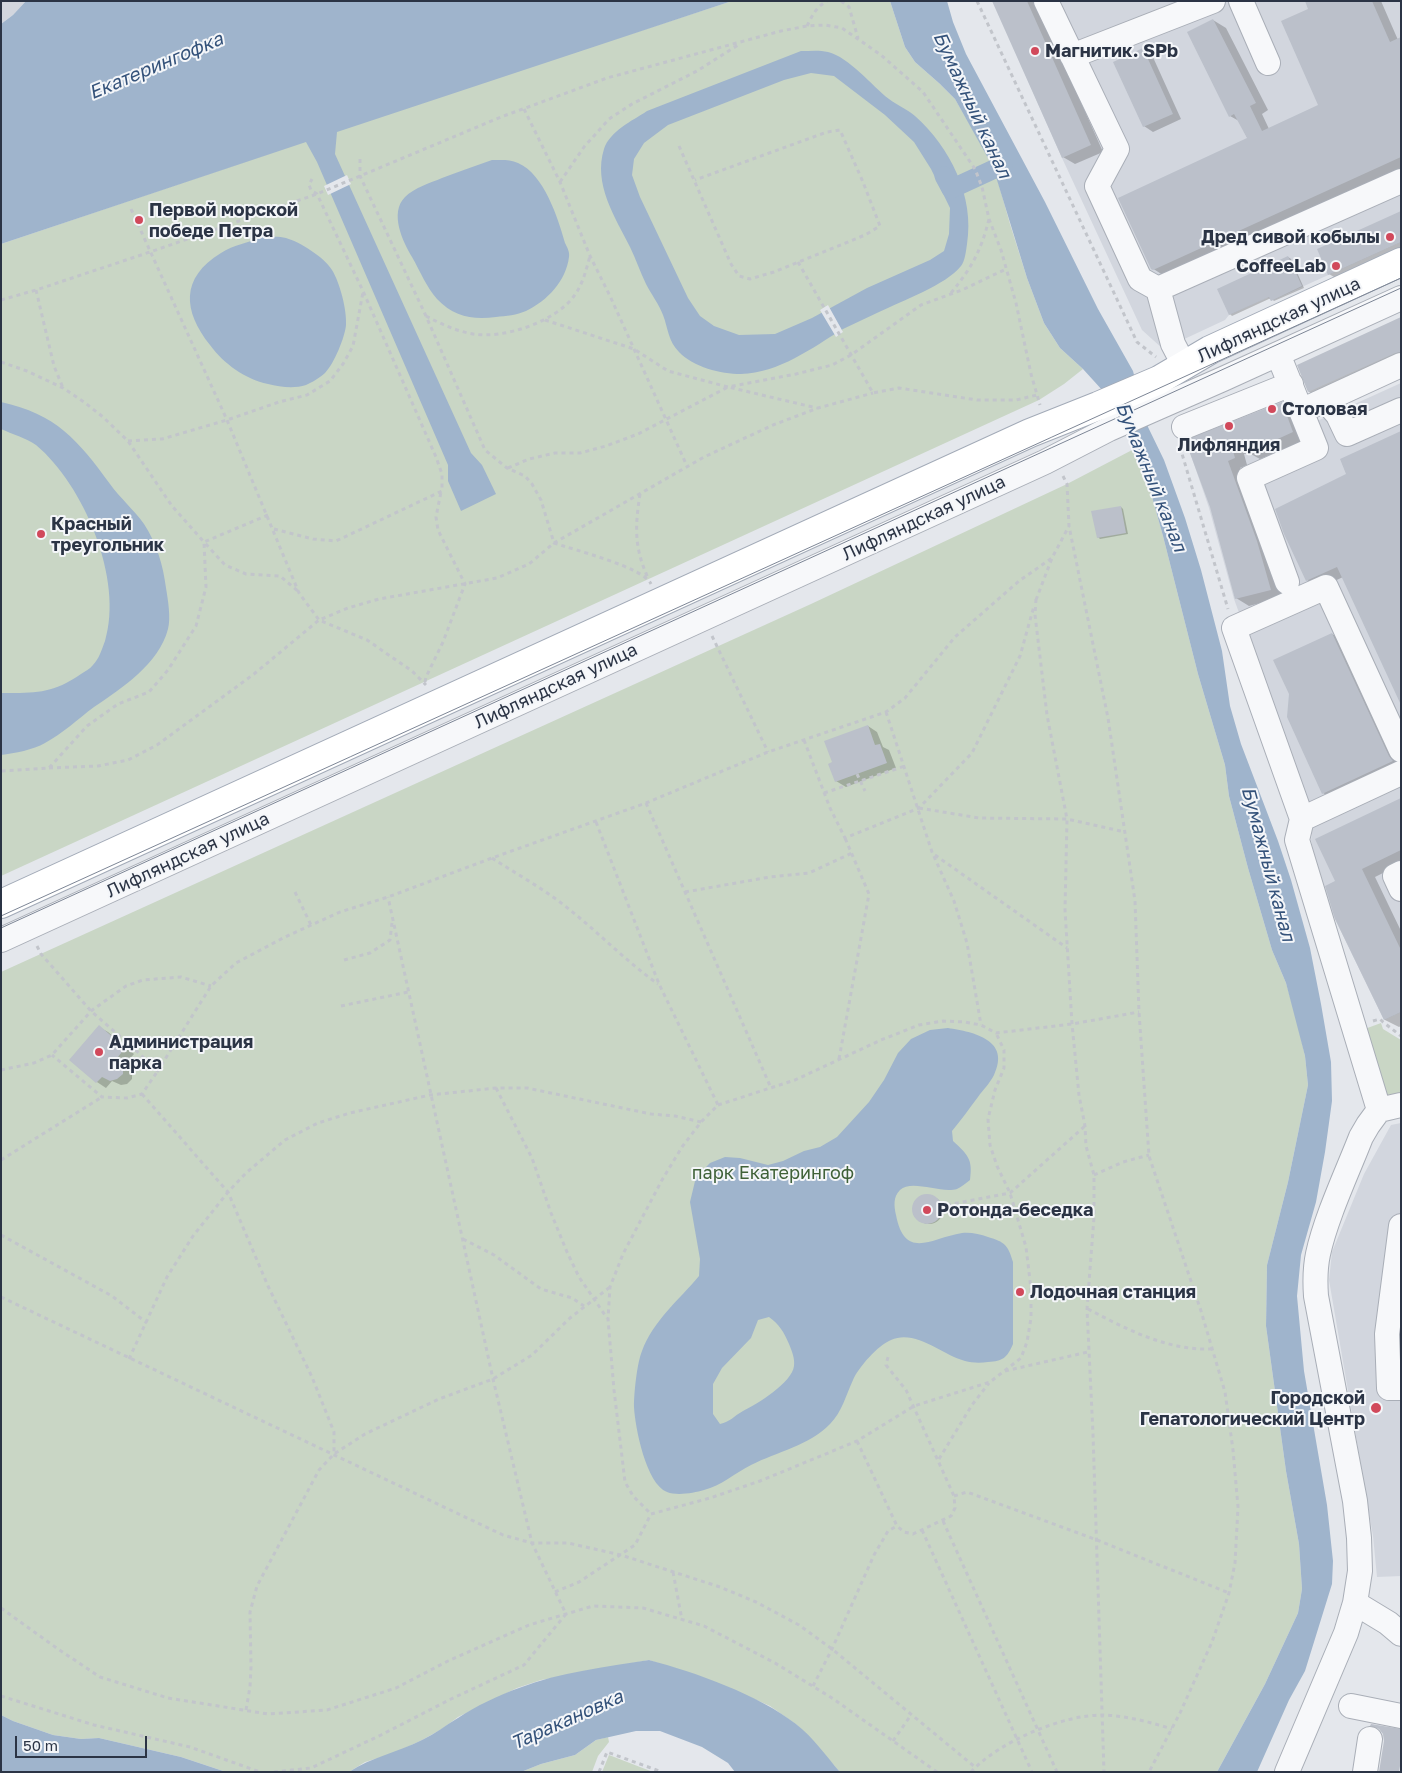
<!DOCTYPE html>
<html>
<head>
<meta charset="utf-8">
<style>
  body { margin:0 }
  #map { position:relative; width:1402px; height:1773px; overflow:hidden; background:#e4e7ec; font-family:"Golos Text",sans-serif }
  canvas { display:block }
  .frame { position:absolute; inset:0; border:2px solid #2b3445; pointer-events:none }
  .scale { position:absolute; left:15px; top:1736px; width:132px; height:22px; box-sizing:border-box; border:2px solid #2b3445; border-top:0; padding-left:6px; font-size:15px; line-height:18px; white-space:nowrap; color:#2b3445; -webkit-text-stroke:4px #f4f6f9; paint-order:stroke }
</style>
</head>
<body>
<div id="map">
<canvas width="1402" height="1773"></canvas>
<div class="frame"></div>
<div class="scale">50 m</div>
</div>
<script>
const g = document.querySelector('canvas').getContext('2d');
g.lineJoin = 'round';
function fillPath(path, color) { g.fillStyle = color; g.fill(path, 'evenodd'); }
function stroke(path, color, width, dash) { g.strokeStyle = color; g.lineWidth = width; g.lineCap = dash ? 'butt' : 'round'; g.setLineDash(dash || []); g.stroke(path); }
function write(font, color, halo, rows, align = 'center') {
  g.font = font + ' "Golos Text",sans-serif'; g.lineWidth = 4; g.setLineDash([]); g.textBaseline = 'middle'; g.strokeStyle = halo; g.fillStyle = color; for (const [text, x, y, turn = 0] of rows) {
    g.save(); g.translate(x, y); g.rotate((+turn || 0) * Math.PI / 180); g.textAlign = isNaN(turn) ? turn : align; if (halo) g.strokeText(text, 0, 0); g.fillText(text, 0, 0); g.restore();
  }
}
const built = new Path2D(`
  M1 1H26L13 15 1 24Z
  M993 1H1401V242L1271 301 1268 297 1229 315 1225 320 1163 349 1142 330 1062 158Z
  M1401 383V1012L1384 1020 1320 888 1311 840 1314 818 1234 599 1209 508 1185 438 1292 394 1304 427Z
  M1401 1123V1576L1377 1577 1373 1536 1329 1280 1332 1252 1364 1174 1391 1125Z`);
const green = new Path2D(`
  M732 1H890L905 47 915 62 940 84 955 99 989 158 997 178 1010 224 1027 278 1044 323 1060 348 1083 369 1064 384 1039 400 1 876V244L434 98Z
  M1134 449 1151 493 1163 536 1198 674 1225 765 1229 796 1248 868 1272 950 1286 983 1296 1017 1305 1056 1308 1085 1288 1182 1267 1265 1266 1326 1286 1471 1299 1544 1302 1589 1298 1613 1265 1684 1217 1772H840L797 1725 770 1706 729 1688 649 1660 541 1680 517 1688 458 1717 442 1729 422 1740 395 1753 365 1762 349 1772H226L181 1757 99 1738 81 1739 53 1735 13 1721 1 1715V972L811 604 1067 484Z
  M1381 1023 1383 1029 1401 1040V1096L1385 1100 1362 1030Z
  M608 1737 609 1742 598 1756 592 1772H521L541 1764 575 1755 596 1740Z
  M609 1755 653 1772H602Z`);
const water = new Path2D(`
  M26 1H732L337 132 335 154 471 453 482 465 496 494 461 511 448 481V465L317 162 306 142 1 244V24L13 15Z
  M890 1H947L953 22 966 54 1045 202 1098 309 1133 371 1148 427 1164 460 1185 518 1201 570 1222 651 1230 706 1241 744 1278 841 1291 880 1310 948 1321 1004 1331 1062 1332 1101 1325 1152 1316 1202 1301 1255 1297 1296 1304 1371 1327 1505 1333 1561 1332 1584 1305 1671 1289 1700 1257 1772H1217L1265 1684 1298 1613 1302 1589 1299 1544 1286 1471 1266 1326 1267 1265 1288 1182 1308 1085 1305 1056 1286 983 1272 950 1248 868 1229 796 1225 765 1198 674 1163 536 1151 493 1134 449 1113 402 1083 369 1060 348 1044 323 1027 278 993 167 955 99 940 84 915 62 905 47Z
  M801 51C810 51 820 50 828 52 849 57 872 86 889 99 897 105 907 109 915 116 950 147 975 197 967 244 966 251 965 261 961 266 946 285 902 301 879 312 867 318 855 323 843 329 812 348 779 373 741 374 721 374 693 367 679 352 668 341 668 328 663 315 659 304 651 294 646 284 640 272 636 259 630 247 615 217 593 184 604 149 610 131 632 121 647 111ZM811 73 834 76 885 115 914 142 931 169 950 208 949 234 944 251 930 260 867 288 812 318 775 334 739 335 714 326 700 316 688 298 640 197 632 175 634 159 644 143 668 125 784 80Z
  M492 160C500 160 510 159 518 163 544 174 558 218 565 243 567 247 570 252 569 257 566 281 547 301 526 311 517 315 506 316 496 317 473 320 454 317 437 299 427 288 420 271 412 257 403 242 389 213 405 197 414 188 430 183 442 178 458 172 475 166 492 160Z
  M263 237C270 237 279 236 286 238 300 242 324 257 332 270 340 283 347 310 346 325 345 337 334 364 325 373 321 377 311 383 306 385 294 389 280 387 268 384 245 379 224 364 210 345 183 311 180 278 221 253 233 245 250 242 263 237Z
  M1 402C56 414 78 440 110 484 120 498 134 510 144 524 157 544 163 565 166 588 168 600 171 618 168 629 159 664 122 688 94 707 78 719 62 734 45 743 33 750 15 753 1 755V693C35 693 52 694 81 674 85 671 90 669 93 665 99 659 102 649 105 641 124 580 84 485 36 445 26 438 12 434 1 429Z
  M948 1028C974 1032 1011 1040 994 1075 990 1083 983 1090 978 1097 969 1109 961 1120 952 1131L953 1141C968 1155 973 1159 970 1180 966 1183 961 1187 957 1189 941 1194 912 1179 900 1190 893 1197 894 1206 896 1215 905 1261 931 1238 962 1233 970 1232 980 1234 988 1237 1005 1242 1008 1245 1013 1262V1344C1007 1358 1003 1361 988 1362 981 1363 972 1363 965 1361 942 1355 916 1329 891 1340 878 1345 858 1368 853 1380 846 1395 842 1412 830 1424 810 1445 777 1452 751 1465 735 1473 721 1486 704 1490 694 1493 677 1496 667 1492 646 1484 635 1427 634 1407 634 1393 637 1363 642 1351 653 1321 679 1300 699 1276L700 1259 690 1202 696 1177 710 1163 725 1157 740 1158 768 1165 783 1161 804 1151 820 1147 837 1137 869 1102 884 1080 898 1053 911 1039 930 1030ZM769 1317C779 1324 784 1332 789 1344 792 1351 795 1359 794 1366 792 1383 757 1404 743 1411 734 1416 730 1422 720 1424L713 1414V1384L722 1368 751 1338 758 1320Z
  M649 1660C695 1672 759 1695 796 1724 813 1737 826 1756 840 1772H735L728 1763 702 1747 660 1731H636L596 1740 575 1755 541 1764 521 1772H349C372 1757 398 1752 422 1740 435 1734 446 1725 458 1718 476 1706 499 1695 519 1688 560 1672 606 1667 649 1660Z
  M1 1715 13 1721 53 1735 81 1739 99 1738 181 1757 226 1772H1Z`);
const pier = new Path2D(`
  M347 175 351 184 328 195 324 186Z
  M828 305 843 332 836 337 820 310Z`);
const shadow = new Path2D(`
  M993 1H1036L1103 152 1075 164 1063 157Z
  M1306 1H1381L1398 40 1401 39V170L1166 277 1152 268 1248 139 1239 121 1230 116 1213 20 1226 28 1268 110 1262 114 1269 129 1320 105 1310 10Z
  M1143 49 1152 55 1181 119 1153 132 1144 126Z
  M1401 213V251L1339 280 1329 274Z
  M1288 257 1291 259 1304 288 1274 301 1271 298 1232 316 1230 314Z
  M1401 318V369L1328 403 1309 392 1299 365Z
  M1282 404 1295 411 1305 440 1260 459 1249 453 1244 454 1247 465 1240 468 1270 549 1283 597 1249 606 1236 598 1211 506 1187 441Z
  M1347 475 1343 577 1320 588 1307 580Z
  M1121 507 1123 509 1128 534 1100 539 1098 537Z
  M1332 634 1351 645 1401 753V777L1342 804 1323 793 1288 717Z
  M868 726 877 732 883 747 889 750 896 768 846 787 836 781Z
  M1401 799V864L1375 877 1401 931V1026L1399 1027 1385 1020 1337 919V882Z
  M99 1027 108 1032 134 1054 126 1063 132 1071V1079L127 1084 121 1085 112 1081 106 1088 97 1082 71 1060Z
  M915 1210a14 14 0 1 1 28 0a14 14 0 1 1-28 0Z`);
const canal = new Path2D(`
  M944 176 951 189 1003 165`);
const building = new Path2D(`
  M992 1H1027L1091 145 1062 158Z
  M1305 1H1372L1390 42 1401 37V157L1153 270 1151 269 1118 198 1247 138 1234 114 1229 117 1187 32 1213 19 1256 103 1250 106 1262 131 1318 105 1281 21 1308 9Z
  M1143 48 1173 114 1143 127 1113 62Z
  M1401 211V242L1328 275 1317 249Z
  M1288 256 1302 286 1271 301 1269 297 1229 315 1217 289Z
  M1401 317V352L1395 353 1308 392 1297 365Z
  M1282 402 1293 432 1247 453 1242 443 1232 447 1235 458 1228 461 1257 541 1271 590 1235 599 1210 507 1185 440Z
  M1401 431V705L1337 567 1306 581 1284 534 1275 509 1346 474 1340 459Z
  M1121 506 1126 533 1097 538 1091 511Z
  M1332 633 1389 756 1393 761 1322 794 1287 717 1289 694 1273 660Z
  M868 725 875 745 880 744 887 763 835 782 828 764 832 762 824 741Z
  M1401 798V850L1362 869 1401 950V1012L1384 1020 1335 919 1325 886 1335 881 1315 839Z
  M99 1025 125 1048 118 1057 123 1065V1074L117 1079 110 1081 102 1077 96 1083 69 1060Z
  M912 1209a15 15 0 1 1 30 0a15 15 0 1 1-30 0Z
  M1371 1724 1401 1729V1760L1399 1772H1379L1384 1741 1383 1734 1379 1729 1370 1726Z`);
const path = new Path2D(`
  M841 1 849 7 858 38
  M977 1 1137 342 1156 357
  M807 26C812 16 816 7 827 1
  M524 109 560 182 590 256 610 296 687 466
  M679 146 731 264 739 276 750 279 774 272 865 235 880 226 863 182 840 130 827 132 695 180
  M360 159V176L426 316 485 450 507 468 525 476 532 484 541 500 554 543C574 550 643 567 651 584
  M560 182 584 147 609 119 632 104 697 71 738 45
  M131 209 227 420 299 593 319 620 367 640 412 671 426 685
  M798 262 873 393 899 388 977 400H1016L1037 395
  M36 290 54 366 63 388
  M951 293C972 267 981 251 989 219
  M1 300 36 290 150 252 317 194 501 117 607 78 781 31 807 26 825 25 842 28 881 55 923 92 975 169 982 187 989 219 1001 250 1016 303 1031 374 1040 405
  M426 316C441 324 456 331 473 334 504 339 555 322 574 296 583 284 586 270 590 256
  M545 320 634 349 668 371 728 387 796 374 832 365 851 355 921 305 962 290 1006 269
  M1 362 27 371 63 388 84 402 103 417 128 441 172 506 204 542 206 587 196 626 168 670 149 692 118 704 87 726 49 768 1 771
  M128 441 162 439 227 420 279 402 307 395 330 381 343 364 353 346 363 292
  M1180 447 1228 609
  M508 468 529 459 555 453H580L606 446 638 434 728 387 817 408
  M1063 476 1067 484 1069 526 1108 718 1135 901 1139 1012 1149 1156 1201 1311 1225 1392 1233 1450 1238 1507 1235 1563 1229 1593 1212 1642 1180 1713 1149 1772
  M640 494C635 527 634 547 648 578
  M268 515 204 542 225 565 246 574 280 576 299 592
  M274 529 313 539 336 541 442 491V474L436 457 363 291 317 194 311 190 309 185 312 179
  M1036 599 1035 615 1047 715 1067 819 1065 910 1072 1024 1079 1095 1085 1126 1086 1146 1094 1175V1217L1087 1309 1093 1434 1104 1772
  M1036 600 1052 558 1069 526
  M712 636 768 752
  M425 682 426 677 443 642 465 584 438 530 436 517 441 492
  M886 712 932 852 954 901 967 943 981 1025
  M804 740 830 808 845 838 919 808 972 753 1020 656 1034 606
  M49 768 98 766 128 760 157 745 254 674 319 620 348 608 379 599 497 578 529 564 554 543 704 457 773 425 818 408 873 393
  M857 774 865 791
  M824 793 905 766
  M646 803 771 1088
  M919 808 979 818 1067 819 1125 832
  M596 822 659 984 718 1105 701 1122 682 1147 662 1180 623 1254 610 1287 608 1319 614 1390 625 1482 633 1496 651 1514
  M935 855 1067 948
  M492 858C518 875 546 890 570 910 600 934 627 962 658 984
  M295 892 311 925
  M685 892 770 877 809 873 852 853
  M37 946 41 954 91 1011 140 1054 157 1072 142 1094 127 1098 102 1097 52 1055
  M344 960 370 953 390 940 392 923
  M341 1006 408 992
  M1373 1021 1380 1019 1383 1022 1401 1036
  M839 1059 869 894 845 838
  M1 1070 34 1063 52 1055 91 1011 126 986 143 980 181 977 211 986
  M157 1072 211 986 236 963 285 937 340 912 388 897 492 858 646 803 768 752 886 712 905 698 955 637 1019 581 1052 558
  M496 1088 532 1158 551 1213 567 1252 579 1277 607 1318
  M142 1094 228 1192 268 1286 312 1377 334 1432V1454
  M718 1105 795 1080 881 1040 919 1025 943 1021 965 1022 981 1025 996 1033 1072 1024 1139 1012
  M1 1160 102 1097
  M1094 1175 1123 1162 1149 1155
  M947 1205 1010 1193 1085 1126
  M1 1235 112 1296 147 1323
  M463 1239 494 1255 541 1289 572 1298 584 1306
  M1 1297 503 1535 532 1543H568L621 1555 720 1587 756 1602 799 1625 832 1649 975 1767
  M1088 1309C1126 1329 1168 1351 1212 1349
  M129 1359 167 1277 193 1236 228 1192 246 1173 285 1140 318 1123 350 1113 430 1095 496 1088H527L651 1114 675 1116 701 1122
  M1005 1371 1088 1352
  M857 1441 897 1526 904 1532 913 1534 951 1516 955 1508 954 1496 906 1390 886 1365 888 1357
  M939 1459 972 1405 989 1383
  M954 1496 967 1492 1097 1540 1229 1593
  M651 1514 710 1498 760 1481 857 1441 914 1406 990 1382 1021 1358 1027 1342 1031 1318V1289L1026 1247 1010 1193 997 1166 990 1145 988 1119 995 1090 1004 1068V1050L996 1033
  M943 1521 1057 1772
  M922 1530 1032 1772
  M673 1572 682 1620
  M555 1592 579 1582 635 1545 651 1514
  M1 1608 58 1649 100 1677 168 1698 268 1714 327 1710 396 1688 448 1661 529 1625 593 1606 643 1608 704 1626 775 1663 832 1698 937 1772
  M813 1686 832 1649 874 1555 888 1531 897 1526
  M1 1696 94 1725 190 1747 260 1772
  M246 1710 250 1687 251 1667 250 1612 257 1586 319 1470 334 1454 365 1434 439 1399 493 1379 532 1355 570 1318 610 1287
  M893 1741 911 1715
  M274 1772 311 1768 381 1735 451 1699 524 1665 566 1614 532 1543 493 1379 388 897
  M599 1772 607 1752 662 1772
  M971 1772C998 1742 1064 1714 1104 1715 1127 1716 1150 1722 1172 1729`);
const minor = new Path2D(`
  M1046 1 1117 149 1097 186 1140 279 1158 289 1401 181
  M1241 1 1268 63
  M1072 56 1213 1
  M1158 289 1173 344 1184 365
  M1278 354 1301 411 1401 365
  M1325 400 1338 415 1347 434 1401 410
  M1184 427 1291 384
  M1287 582 1249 478 1316 448 1301 411
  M1401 750 1326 587 1234 628 1302 819 1401 773
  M1302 819 1297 840 1379 1110
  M1401 873 1395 876 1401 889
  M1 940 1045 462 1109 429 1223 379 1401 298
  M1401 1226 1387 1334 1389 1388H1401
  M1355 1603 1388 1623 1401 1634
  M1351 1706 1401 1716
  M1287 1772 1346 1633 1355 1603 1360 1571 1359 1538 1355 1501 1316 1296C1315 1282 1315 1268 1318 1254 1326 1217 1347 1173 1361 1137L1368 1125 1379 1110 1401 1105
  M1365 1772 1370 1739`);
const major = new Path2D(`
  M1 904 1030 433 1098 406 1159 380 1210 350 1401 262`);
const tram = new Path2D(`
  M1 916 1401 278
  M1 928 1401 288`);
const markers = [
  [1035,51,5,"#d1495b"],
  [139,220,5,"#d1495b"],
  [1390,237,5,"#d1495b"],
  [1336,266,5,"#d1495b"],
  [1272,409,5,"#d1495b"],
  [1229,426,5,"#d1495b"],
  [41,534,5,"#d1495b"],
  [99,1052,5,"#d1495b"],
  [927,1210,5,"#d1495b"],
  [1020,1292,5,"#d1495b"],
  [1376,1408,6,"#d1495b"]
];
const poiNames = [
  ["Магнитик. SPb",1045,51],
  ["Первой морской",149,210],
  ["победе Петра",149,231],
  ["Дред сивой кобылы",1380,237,"right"],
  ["CoffeeLab",1326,266,"right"],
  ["Столовая",1282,409],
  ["Лифляндия",1229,445,"center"],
  ["Красный",51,524],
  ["треугольник",51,545],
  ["Администрация",109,1042],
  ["парка",109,1063],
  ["Ротонда-беседка",937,1210],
  ["Лодочная станция",1030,1292],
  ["Городской",1365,1398,"right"],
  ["Гепатологический Центр",1365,1419,"right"]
];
const streetNames = [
  ["Лифляндская улица",1279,320,-25],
  ["Лифляндская улица",924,518,-25],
  ["Лифляндская улица",556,686,-25],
  ["Лифляндская улица",188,855,-25]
];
const parkNames = [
  ["парк Екатерингоф",773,1173]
];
const waterNames = [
  ["Екатерингофка",156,66,-23],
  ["Бумажный канал",972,105,65],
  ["Бумажный канал",1151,477,68],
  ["Бумажный канал",1268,864,75],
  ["Таракановка",567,1720,-24]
];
fillPath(built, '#d2d6de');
fillPath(green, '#c9d6c5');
fillPath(water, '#9fb4cc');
fillPath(pier, '#e4e7ec');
fillPath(shadow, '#0003');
stroke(canal, '#9fb4cc', 19);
fillPath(building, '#bbc0ca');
stroke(minor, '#a9aeb7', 26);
stroke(major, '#a3abb8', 30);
stroke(path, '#c2c5cb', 3, [4, 4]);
stroke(minor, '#f7f8fa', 24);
stroke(major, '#fff', 28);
stroke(tram, '#7d8696', 1);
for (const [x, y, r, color] of markers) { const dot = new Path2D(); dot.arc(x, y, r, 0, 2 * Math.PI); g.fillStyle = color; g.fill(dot); stroke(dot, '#f4f6f9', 2); }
write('bold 18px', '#2b3445', '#f4f6f9', poiNames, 'left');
write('18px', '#2b3445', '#f4f6f9', streetNames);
write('18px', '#3f6138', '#f4f6f9', parkNames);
write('italic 19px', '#34527a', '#f4f6f9', waterNames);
</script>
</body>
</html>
